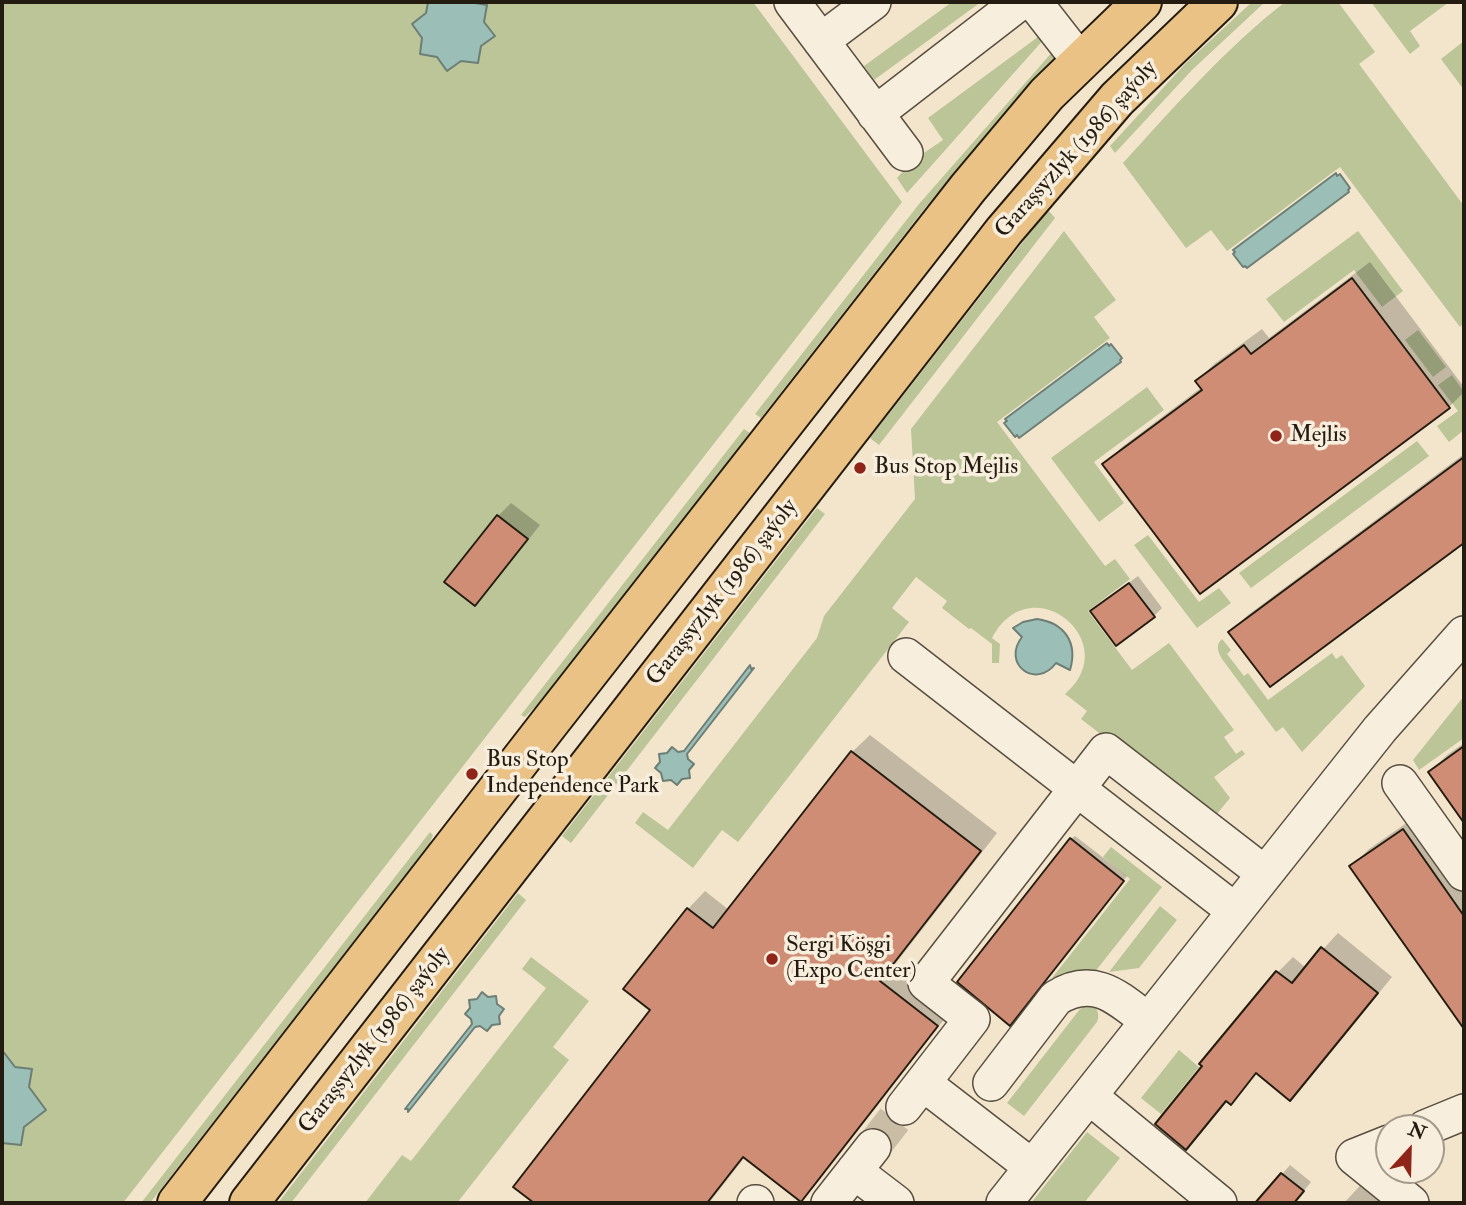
<!DOCTYPE html>
<html>
<head>
<meta charset="utf-8">
<style>
  body { margin:0 }
  #map { position:relative; width:1466px; height:1205px; overflow:hidden; background:#f3e5cb; font-family:"IM FELL Double Pica",serif }
  canvas { display:block }
  .frame { position:absolute; inset:0; border:4px solid #251c11; pointer-events:none }
  .north { position:absolute; left:1375px; top:1114px; width:70px; height:70px; box-sizing:border-box; background:#f7eedd; border:2px solid #a39a8b; border-radius:50%; rotate:22deg; font-size:19px; font-weight:700; line-height:28px; text-align:center; color:#251c11 }
  .north::after { content:''; display:block; margin:auto; width:24px; height:32px; background:#8f2418; clip-path:polygon(50% 0,100% 100%,50% 72%,0 100%) }
</style>
</head>
<body>
<div id="map">
<canvas width="1466" height="1205"></canvas>
<div class="frame"></div>
<div class="north">N</div>
</div>
<script>
const g = document.querySelector('canvas').getContext('2d');
g.lineJoin = 'round';
function fillPath(path, color) { g.fillStyle = color; g.fill(path, 'evenodd'); }
function stroke(path, color, width, dash) { g.strokeStyle = color; g.lineWidth = width; g.lineCap = dash ? 'butt' : 'round'; g.setLineDash(dash || []); g.stroke(path); }
function write(font, color, halo, rows, align = 'center') {
  g.font = font + ' "IM FELL Double Pica",serif'; g.lineWidth = 7; g.setLineDash([]); g.textBaseline = 'middle'; g.strokeStyle = halo; g.fillStyle = color; for (const [text, x, y, turn = 0] of rows) {
    g.save(); g.translate(x, y); g.rotate((+turn || 0) * Math.PI / 180); g.textAlign = isNaN(turn) ? turn : align; if (halo) g.strokeText(text, 0, 0); g.fillText(text, 0, 0); g.restore();
  }
}
const green = new Path2D(`
  M2 2H753L902 202 123 1203H2Z
  M952 2H981L874 80 864 66Z
  M1252 2H1265L1192 70 1115 153 1110 146 1185 64Z
  M1285 2H1338L1375 52 1359 64 1464 206V323L1460 327 1340 167 1227 251 1211 230 1186 248 1123 163C1174 107 1225 49 1285 2Z
  M1371 2H1449L1410 31 1420 46 1410 54Z
  M1042 34 1045 38 907 193 897 178 912 161 943 140 928 118Z
  M1464 41V90L1441 59Z
  M1054 50 1060 55 1017 101 925 208 761 418 755 414 919 204Z
  M1048 210 1055 218 879 445 870 438Z
  M1064 231 1116 300 1094 317 1110 338 997 422 1105 566 1115 559 1130 579 1088 611 1132 670 1169 643 1234 730 1224 737 1236 754 1242 750 1245 754 1214 777 1230 798 1212 820 1081 719 1087 711 1065 694C1126 643 1031 564 992 638L1000 644 999 663H992V644L971 628 969 629 942 608 947 601 916 577 892 608 909 622 738 842 722 830 693 868 635 823 643 812 668 830 817 638 824 616 915 499 911 429Z
  M1358 231 1403 291 1382 307 1354 270 1284 322 1266 299Z
  M1418 330 1446 367 1433 377 1405 340Z
  M1452 375 1464 392V430L1449 442 1437 426 1458 411 1438 385Z
  M1147 387 1164 410 1094 462 1124 503 1099 522 1051 458Z
  M744 429 750 433 542 700 525 717 521 715Z
  M1417 441 1429 456 1251 588 1239 573Z
  M817 508 825 514 571 843 562 836Z
  M1148 535 1199 602 1219 588 1231 603 1197 628 1134 545Z
  M1222 639 1231 650 1227 654 1244 676 1248 673 1268 700 1332 653 1336 659 1342 655 1365 686 1302 752 1283 727 1276 732 1222 659C1218 652 1215 645 1222 639Z
  M1464 696V738L1419 770 1413 760Z
  M430 832 433 835 429 845 150 1203H141Z
  M1111 847 1162 887 1094 973 1052 978 1130 879 1103 857Z
  M518 893 526 900 291 1203H278Z
  M1160 906 1177 920 1139 968 1109 972Z
  M531 957 589 1001 553 1047 569 1060 457 1203H365L402 1155 411 1161 546 988 522 969Z
  M1090 1005C1098 1008 1100 1014 1097 1022L1024 1116 1007 1103 1080 1009 1085 1006Z
  M1179 1050 1199 1067 1161 1114 1141 1098Z
  M1087 1132 1120 1158 1084 1203H1031Z`);
const water = new Path2D(`
  M428 2H469L487 5 484 22 495 36 481 46 478 63 461 61 447 71 437 57 420 54 422 38 412 24 426 13Z
  M1336 173 1337 176 1340 174 1350 188 1348 190 1349 192 1247 268 1245 266 1243 267 1233 254 1235 252 1233 250Z
  M1107 343 1109 346 1111 344 1122 358 1120 360 1121 362 1019 438 1017 435 1015 437 1004 423 1007 421 1005 419Z
  M1037 619C1065 623 1078 643 1070 670L1056 663C1036 690 1001 664 1022 637L1013 628 1023 622Z
  M750 665 751 669 754 668 687 754 688 759 694 764 689 770 690 778 682 779 677 785 671 780 663 781 661 773 655 768 660 762 659 754 667 753 672 747 678 752 684 751Z
  M482 992 488 997 496 996 497 1004 504 1009 499 1016 500 1024 492 1025 487 1031 480 1026 475 1027 408 1112V1109H405L472 1024 471 1019 465 1014 470 1008 469 1000 477 999Z
  M2 1050 15 1067 32 1069 29 1087 46 1110 24 1127 21 1145 2 1143Z`);
const shadow = new Path2D(`
  M1370 262 1464 387V392L1449 407 1105 464 1122 447 1202 387 1197 381 1214 364 1262 329 1269 338Z
  M1464 454V541L1270 685 1231 632 1248 615Z
  M511 503 540 525 488 591 475 604 447 582 498 516Z
  M1138 576 1162 608 1154 616 1093 611 1101 603Z
  M870 735 997 833 896 963 953 1008 818 1182 801 1199 745 1157 709 1203H537L515 1187 653 1009 626 989 688 909 705 891 729 910 852 752Z
  M1464 743V820L1430 772 1447 755Z
  M1421 813 1464 875V1026L1351 867 1369 849Z
  M1075 836 1127 876 1013 1020 1071 839Z
  M1338 933 1392 977 1305 1084 1289 1099 1257 1073 1230 1102 1228 1100 1201 1133 1186 1148 1205 1066 1202 1064 1278 972 1293 957 1306 968Z
  M1290 1165 1311 1182 1294 1203H1268L1262 1198Z
  M1369 1176 1402 1203H1344Z`);
const building = new Path2D(`
  M1352 278 1450 408 1200 594 1102 464 1202 390 1195 381 1244 345 1251 354Z
  M1464 457V543L1270 687 1228 632Z
  M497 515 528 539 475 606 444 582Z
  M1129 583 1155 617 1116 646 1090 611Z
  M1464 746V823L1428 772Z
  M851 751 981 851 880 981 938 1026 801 1202 743 1157 707 1203H534L513 1187 650 1010 623 989 687 908 713 928Z
  M1403 829 1464 916V1029L1349 866Z
  M1070 838 1124 881 1010 1026 957 982Z
  M1321 947 1378 993 1290 1101 1256 1073 1231 1105 1226 1101 1186 1150 1155 1124 1202 1066 1199 1064 1276 971 1292 983Z
  M1281 1173 1304 1191 1294 1203H1255Z`);
const minorTunnel = new Path2D(`
  M873 1147 904 1107`);
const minor = new Path2D(`
  M792 2 905 153
  M1034 2 1080 61
  M821 41 873 2
  M875 114 1020 2
  M906 656 1235 911
  M1400 783 1464 873
  M923 1083 1032 1167
  M991 1083 1056 998C1094 974 1118 998 1148 1021
  M1089 1096 1219 1203
  M904 1107 972 1019 926 983 1106 751 1265 874
  M1425 1128 1464 1112
  M1389 1143 1354 1157 1411 1203
  M854 1171 896 1203
  M755 1203H756
  M829 1203 873 1147
  M1004 1203 1380 729 1464 634`);
const major = new Path2D(`
  M177 1203 550 722 968 188 1047 94 1142 2
  M249 1203 1004 231 1117 99 1218 2`);
const markers = [
  [1276,436,7,"#8f2418"],
  [860,468,7,"#8f2418"],
  [472,774,7,"#8f2418"],
  [772,959,7,"#8f2418"]
];
const streetNames = [
  ["Garaşsyzlyk (1986) şaýoly",1077,150,-48],
  ["Garaşsyzlyk (1986) şaýoly",723,593,-52],
  ["Garaşsyzlyk (1986) şaýoly",375,1041,-52]
];
const poiNames = [
  ["Mejlis",1290,436],
  ["Bus Stop Mejlis",874,468],
  ["Bus Stop",486,761],
  ["Independence Park",486,787],
  ["Sergi Köşgi",786,946],
  ["(Expo Center)",786,972]
];
fillPath(green, '#bbc597');
fillPath(water, '#9bbfb7');
stroke(water, '#6c7e75', 2);
fillPath(shadow, '#0003');
fillPath(building, '#ce8d74');
stroke(building, '#251c11', 2);
stroke(minorTunnel, '#cabda6', 35, [35, 18]);
stroke(minor, '#584e40', 38);
stroke(major, '#251c11', 42);
stroke(minor, '#f7eedd', 35);
stroke(major, '#eac286', 38);
for (const [x, y, r, color] of markers) { const dot = new Path2D(); dot.arc(x, y, r, 0, 2 * Math.PI); g.fillStyle = color; g.fill(dot); stroke(dot, '#f7eedd', 2.5); }
write('23px', '#251c11', '#f7eedd', streetNames);
write('23px', '#251c11', '#f7eedd', poiNames, 'left');
</script>
</body>
</html>
